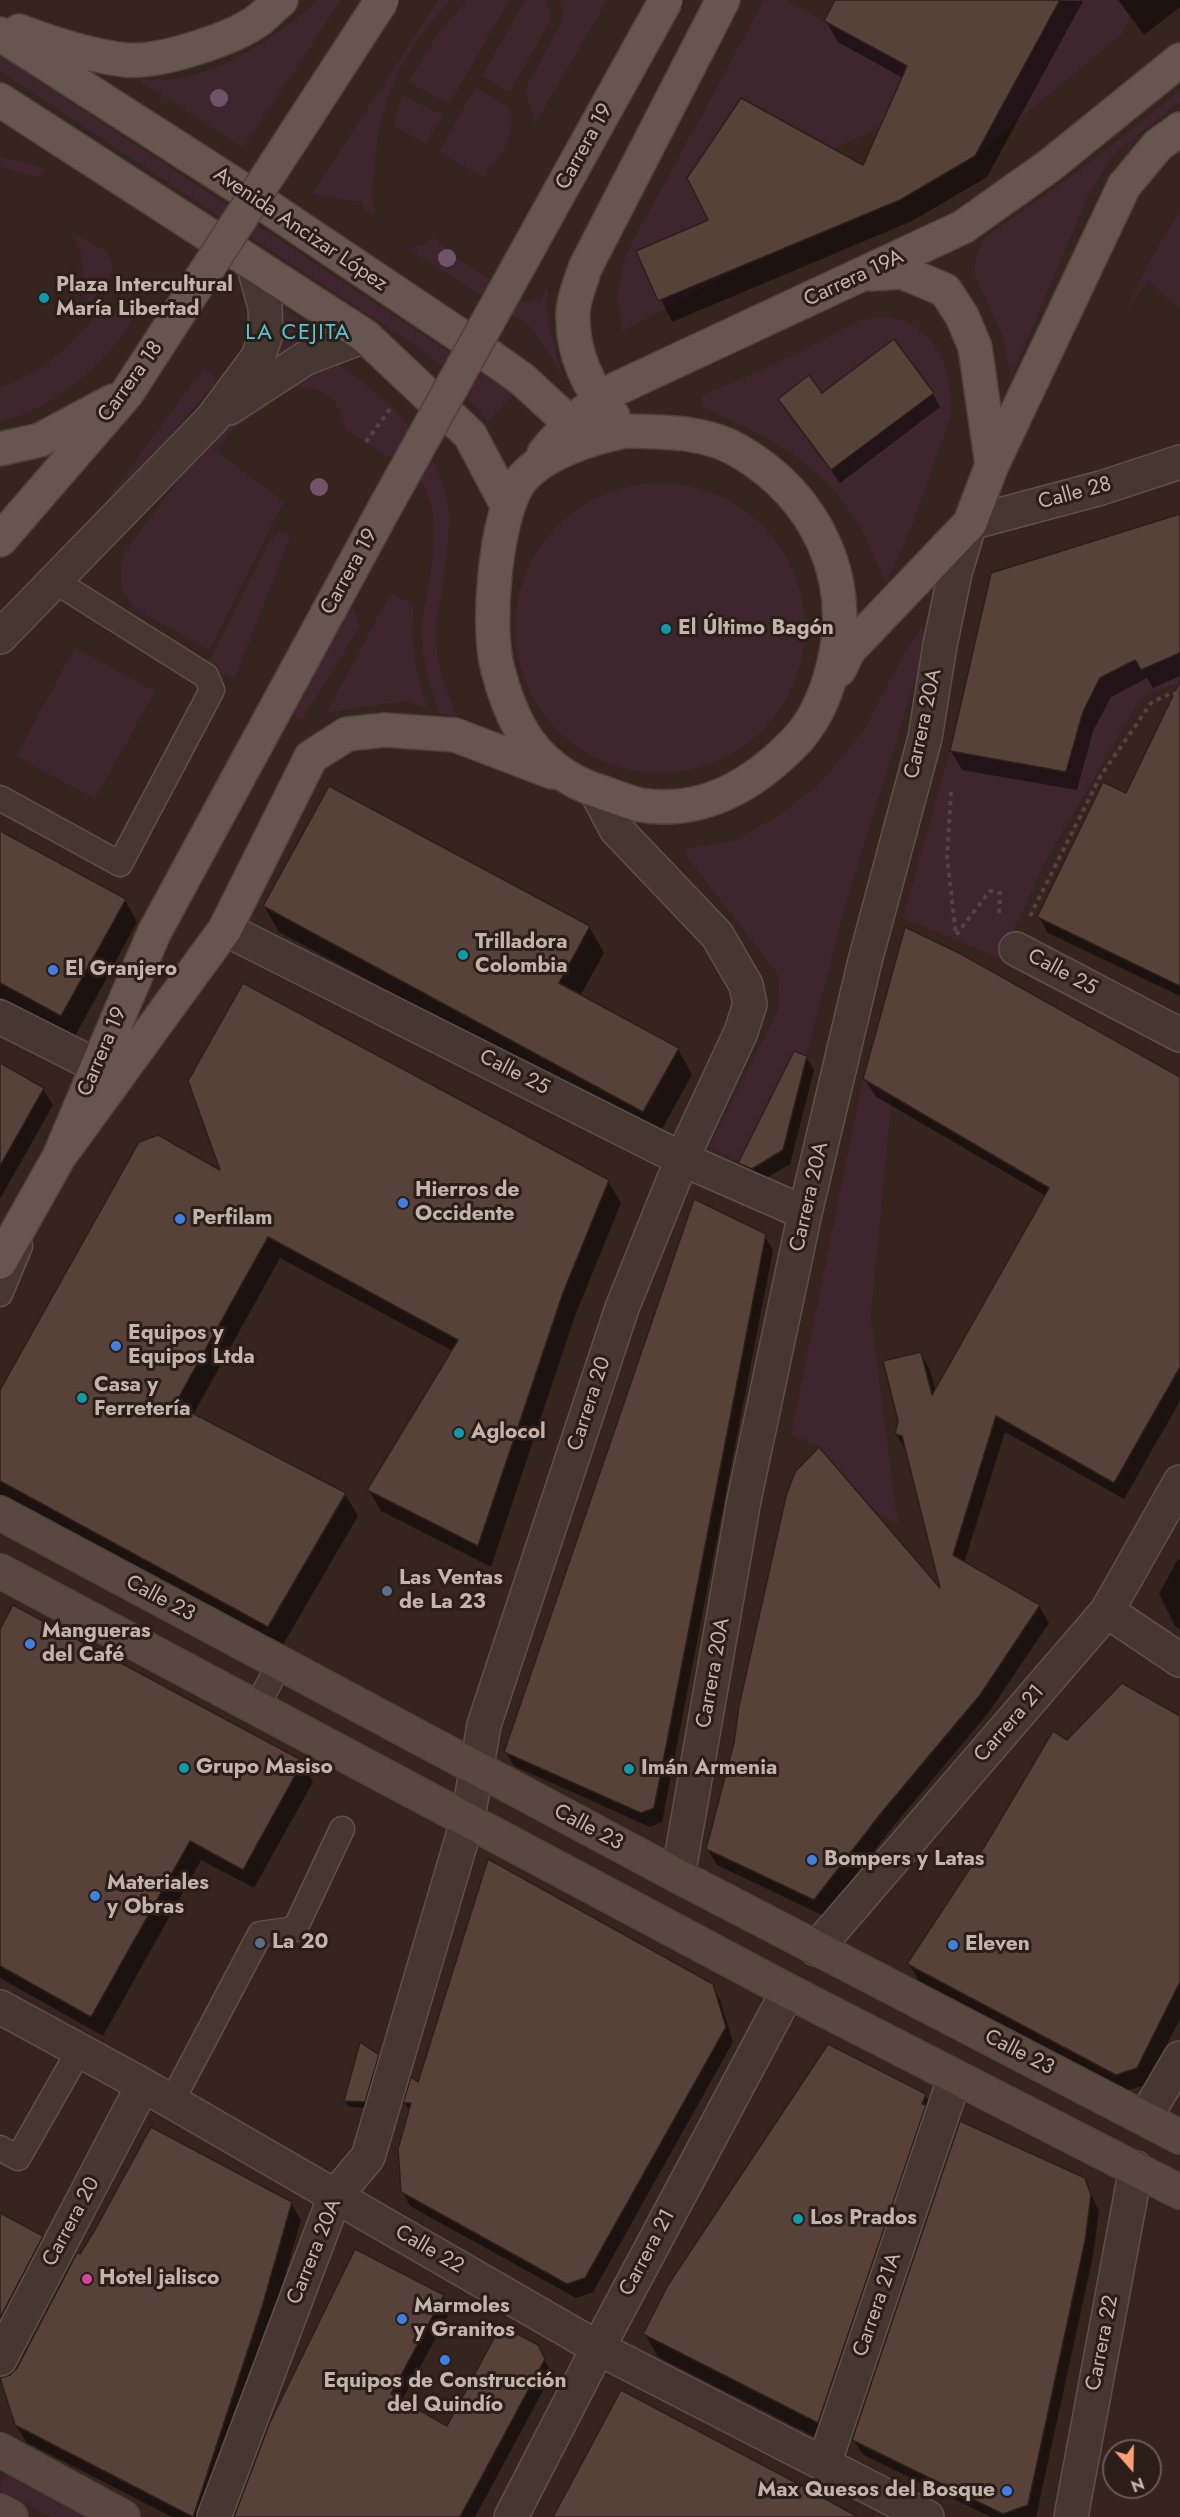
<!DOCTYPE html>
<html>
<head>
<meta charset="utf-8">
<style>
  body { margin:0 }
  #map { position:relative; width:1180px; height:2517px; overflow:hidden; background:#36241e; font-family:Jost,sans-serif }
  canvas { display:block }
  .north { position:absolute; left:1102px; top:2439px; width:60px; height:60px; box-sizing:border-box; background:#2b1d18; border:2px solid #685953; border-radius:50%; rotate:160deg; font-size:16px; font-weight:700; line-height:24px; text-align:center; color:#c4b3ab }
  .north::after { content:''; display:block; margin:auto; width:21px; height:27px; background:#fb9f79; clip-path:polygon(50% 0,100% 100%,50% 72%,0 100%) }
</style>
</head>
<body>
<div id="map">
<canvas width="1180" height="2517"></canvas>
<div class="north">N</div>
</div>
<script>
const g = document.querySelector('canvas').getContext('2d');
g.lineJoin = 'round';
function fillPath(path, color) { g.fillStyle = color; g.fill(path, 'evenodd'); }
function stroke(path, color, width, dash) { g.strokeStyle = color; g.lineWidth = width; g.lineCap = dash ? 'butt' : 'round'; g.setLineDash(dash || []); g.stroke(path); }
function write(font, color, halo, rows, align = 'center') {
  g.font = font + ' Jost,sans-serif'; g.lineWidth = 6; g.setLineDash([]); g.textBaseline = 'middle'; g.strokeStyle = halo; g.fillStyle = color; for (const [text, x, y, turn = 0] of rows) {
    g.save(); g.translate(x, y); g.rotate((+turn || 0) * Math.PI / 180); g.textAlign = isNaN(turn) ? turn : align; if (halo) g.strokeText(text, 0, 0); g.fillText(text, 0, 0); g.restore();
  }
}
const green = new Path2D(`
  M317 0H341L243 148 135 78C199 91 272 42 317 0Z
  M438 0H451C403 52 381 94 375 164 373 184 370 194 376 214L366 212 361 202 312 194Z
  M467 0H510L449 104 408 82 438 33Z
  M525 0H546L551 14 550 22 510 92 482 76Z
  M559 0H608L535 123 525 90 562 21 563 15Z
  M764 0H786L997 115 1060 0H1120L1131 15 1120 36 979 153 977 145 890 106 879 128 834 149 741 98 687 178 733 272 623 331 617 296 625 256Z
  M0 55 6 59 451 353 442 367 417 347 0 71Z
  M475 87 510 108C519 134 498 157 484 178L439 152Z
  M1180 90V101L1111 157 1086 201 1011 378 1002 334 974 274 976 255 984 238 1095 159Z
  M402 95 443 115 426 144 393 126Z
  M0 157 45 168 43 174 35 176 0 167Z
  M1180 210V309L1148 281 1126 311 1147 266Z
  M70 231 107 252 113 266 108 281 88 305 81 254Z
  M434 237 458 259 525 302 541 299 549 283C544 319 552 344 565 379L531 327 408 249 427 243Z
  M283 308 320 334 254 385C272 360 287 340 283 308Z
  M106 310H117L133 322C100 368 56 408 0 422V387C41 374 69 347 96 315Z
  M890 317C936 325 955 371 950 415 948 430 940 445 935 459 921 502 907 543 886 582 876 563 869 542 858 524 822 461 769 439 707 409L702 405 701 396 788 358 860 320Z
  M337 363C387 396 448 454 449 518 449 541 446 567 442 591 440 604 436 618 436 632 435 661 446 689 457 716L439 713C430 686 420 656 422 627 426 578 450 519 417 475L345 429C339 388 312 384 276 390L290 381Z
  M203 368 218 380 106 511 101 508Z
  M476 368 516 392 488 422 461 390Z
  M268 403 270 405 233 429 216 451 284 501 209 650C194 642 179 633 164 625 128 606 113 597 124 553 164 502 208 427 268 403Z
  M515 628a145 145 0 1 1 290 0a145 145 0 1 1-290 0Z
  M281 531 291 535 235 678 205 669 270 540Z
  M391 593 414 605C410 642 415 673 428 709L405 701 326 713Z
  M351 604 360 626 302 720 290 713Z
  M922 627 929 636 845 906 794 1105 770 1098 739 1162 709 1146 778 1010 779 976 689 860 685 849 733 841 778 816 821 782 865 729 902 658Z
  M75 648 155 691 95 799 16 756Z
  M1180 653V685H1172L1141 698 1044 864 1001 959 903 918 950 751 1066 772 1083 712 1100 678 1135 660 1142 670Z
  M863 1079 892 1096 871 1317 898 1524 875 1512 819 1447 791 1435Z
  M7 2474 87 2517H51L0 2490V2483Z`);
const shadow = new Path2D(`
  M837 0 1083 1 987 177 912 221 672 322 638 252 863 167 903 78 838 42 826 21Z
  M1118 0H1180V7L1144 35Z
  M933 394 940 407 840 483 780 399 822 395Z
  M1180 516V676L1153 688 1147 678 1111 697 1093 731 1077 790 962 770 951 751Z
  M1180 702V996L1048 933 1039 917 1126 795Z
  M0 832 125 900 137 922 74 1038 0 997Z
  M264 906 589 927 604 953 580 996 678 1049 692 1075 658 1136 279 932Z
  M806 1057 814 1070 790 1164 760 1182 748 1177 740 1163Z
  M0 1065 43 1089 53 1105 0 1199Z
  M865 1079H1180V1401L1124 1499 1005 1432 964 1563 1039 1606 1049 1623 989 1712 891 1829 824 1916 717 1865 707 1848 943 1593 906 1451 896 1434 921 1353 930 1370 936 1392 1046 1196 875 1096Z
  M223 1173 608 1181 621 1203 575 1316 491 1567 381 1511 369 1490 453 1351 280 1258 193 1415 345 1494 358 1516 281 1648 0 1495V1394Z
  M764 1235 773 1250 662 1822 650 1827 514 1766 506 1752Z
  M1178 1559 1180 1560V1629L1175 1626 1159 1594Z
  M0 1632 302 1762 313 1782 254 1888 201 1860 103 2036 0 1978Z
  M1180 1718V2019L1146 2085 1126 2091 919 1981 909 1964 1068 1742Z
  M712 1985 720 2000 733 2042 593 2292 576 2298 410 2206 402 2191 410 2112 405 2103 419 2084Z
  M377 2056 381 2063 368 2108 349 2107 345 2101Z
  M925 2095 938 2118 831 2445 658 2357 645 2334Z
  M1084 2179 1099 2211 1093 2256 1036 2517H991L862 2454 854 2440Z
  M291 2203 301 2220 271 2324 207 2517H172L26 2442 16 2425 10 2376 18 2369 80 2256Z
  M0 2215 42 2237 54 2257 0 2357Z
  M443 2296 451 2310 401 2402 448 2428 537 2346 552 2374 475 2517H236Z`);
const building = new Path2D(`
  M835 0H1060L975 156 900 200 658 301 636 251 708 220 687 178 741 98 863 165 907 66 824 21Z
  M894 339 934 393 831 470 778 399 809 375 822 393Z
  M1180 514V653L1141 670 1135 660 1100 678 1083 712 1066 772 950 751 991 573Z
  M1180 681V986L1037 917 1103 782 1126 793Z
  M329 786 590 926 559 983 679 1048 643 1112 263 906Z
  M0 831 126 899 61 1016 0 983Z
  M905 927 961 954 1180 1077V1367L1114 1483 996 1416 953 1555 1040 1605 980 1695 882 1812 814 1900 706 1849 734 1743 739 1706 786 1496 795 1472 819 1447 940 1588 902 1436 895 1434 898 1421 883 1361 921 1352 932 1395 1049 1188 863 1079Z
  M243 983 609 1180 563 1293 478 1546 367 1490 458 1340 268 1237 175 1404 346 1493 268 1627 0 1481V1390L139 1142 158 1135 220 1170 188 1081Z
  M794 1051 807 1056 783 1150 752 1169 738 1163Z
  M0 1063 44 1088 0 1166Z
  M694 1199 766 1234 654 1808 641 1813 504 1752Z
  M13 1605 303 1761 243 1870 190 1841 91 2017 0 1966V1629Z
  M1122 1683 1180 1716V1982L1137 2068 1116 2075 907 1964 986 1844 1053 1731 1067 1740Z
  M488 1859 713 1984 726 2027 585 2278 567 2284 401 2192 398 2149 411 2103H403L411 2077 418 2082Z
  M360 2042 379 2055 365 2102 344 2101Z
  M828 2044 926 2094 922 2104 926 2105 818 2423 643 2334 668 2285Z
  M960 2121 1085 2178 1091 2195 1085 2241 1028 2505 1003 2514 852 2440Z
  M151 2127 292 2202 262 2307 193 2517 15 2425 0 2378 10 2375 17 2368 77 2253 80 2254 96 2228Z
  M0 2213 43 2236 0 2318Z
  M355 2249 444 2295 391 2394 447 2426 501 2325 538 2345 545 2359 460 2517H234L270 2422Z
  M621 2390 804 2487 858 2517H553Z`);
const path = new Path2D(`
  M366 442 390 409
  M951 792 947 858 956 935 990 891 1000 893 999 917
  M1030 916 1100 777 1151 703 1171 693 1180 694`);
const service = new Path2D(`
  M0 798 120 864 212 690 206 676 55 581
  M0 1294 20 1246
  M257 1706 280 1663
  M172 2101 260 1934 295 1929 342 1829
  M0 2148 18 2158 79 2051`);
const minor = new Path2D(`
  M229 408 306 358 365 336
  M0 637 212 419 258 357 266 334 265 307 253 264
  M225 929 682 1159 805 1213
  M1016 949 1180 1035
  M0 1017 97 1066
  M1107 1611 1180 1660
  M678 1876 744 1500 805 1213 865 961 925 738 940 645 955 573 970 523 1101 488 1180 462
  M816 1949 1107 1611 1180 1482
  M0 2007 143 2085 598 2348 927 2517
  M1145 2118 1180 2058
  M0 2359 143 2085
  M824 2464 955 2077
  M214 2517 335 2196 368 2157 468 1818 484 1725 622 1308 682 1159 741 1032 750 1004 746 985 717 935 616 829 596 791
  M1071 2517 1136 2168`);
const tertiary = new Path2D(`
  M511 2517 598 2348 788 1991`);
const secondary = new Path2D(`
  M0 1513 678 1876 1180 2137
  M0 1571 788 1991 1180 2192
  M0 2450 123 2517
  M0 2511 11 2517`);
const primary = new Path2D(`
  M19 31C53 44 89 56 126 60 159 63 234 39 260 19 267 13 274 6 281 0
  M0 34 240 188 471 343 522 379 587 439
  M0 100 365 336 470 435 507 505
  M871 274 902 272 945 290 962 316 975 347 992 465
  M613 416C588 388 572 352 573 314 573 299 581 282 585 268L723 0
  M626 431C664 432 705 431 739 451 817 497 856 579 833 667 826 695 814 723 794 743 752 786 702 815 640 805 627 802 613 796 601 792 568 782 538 760 521 730 511 712 503 690 498 670 486 629 495 519 519 483 539 454 593 437 626 431Z
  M0 449 40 440 113 401
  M544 453C565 427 589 405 618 388L963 227 1049 166 1180 60
  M0 540 127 393
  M839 670 849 650 970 523 992 465 1124 186 1158 145 1180 129
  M59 1157 225 929 311 757 347 734 385 730 455 735 552 772
  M0 1262 59 1157 154 933`);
const primaryBridge = new Path2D(`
  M127 393 382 0
  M154 933 384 509 666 0`);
const trees = [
  [219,98],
  [447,258],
  [319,487]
];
const markers = [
  [44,298,6,"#0f9aa8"],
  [666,629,6,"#0f9aa8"],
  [463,955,6,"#0f9aa8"],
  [53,970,6,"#3f7fe0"],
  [403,1203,6,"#3f7fe0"],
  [180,1219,6,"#3f7fe0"],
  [116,1346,6,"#3f7fe0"],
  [82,1398,6,"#0f9aa8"],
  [459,1433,6,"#0f9aa8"],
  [387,1591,6,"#5c6f8a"],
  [30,1644,6,"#3f7fe0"],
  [184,1768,6,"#0f9aa8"],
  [629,1769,6,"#0f9aa8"],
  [812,1860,6,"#3f7fe0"],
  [95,1896,6,"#3f7fe0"],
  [260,1943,6,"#5c6f8a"],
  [953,1945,6,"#3f7fe0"],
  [798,2219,6,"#0f9aa8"],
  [87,2279,6,"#d1479c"],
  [402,2319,6,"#3f7fe0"],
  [445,2360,6,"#3f7fe0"],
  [1007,2491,6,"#3f7fe0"]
];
const streetNames = [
  ["Carrera 19",585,147,-61],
  ["Avenida Ancizar López",300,230,34],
  ["Carrera 19A",854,279,-25],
  ["Carrera 18",131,382,-54],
  ["Calle 28",1075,494,-15],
  ["Carrera 19",350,572,-61],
  ["Carrera 20A",924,724,-78],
  ["Calle 25",1062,973,28],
  ["Carrera 19",103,1052,-67],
  ["Calle 25",514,1073,27],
  ["Carrera 20A",810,1197,-77],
  ["Carrera 20",590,1404,-72],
  ["Calle 23",160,1599,28],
  ["Carrera 20A",714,1673,-80],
  ["Carrera 21",1010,1724,-49],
  ["Calle 23",588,1828,28],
  ["Calle 23",1019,2053,27],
  ["Carrera 20",72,2222,-62],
  ["Calle 22",429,2250,30],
  ["Carrera 20A",315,2252,-68],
  ["Carrera 21",648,2253,-62],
  ["Carrera 21A",878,2305,-71],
  ["Carrera 22",1103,2343,-79]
];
const poiNames = [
  ["Plaza Intercultural",56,286],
  ["María Libertad",56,310],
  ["El Último Bagón",678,629],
  ["Trilladora",475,943],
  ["Colombia",475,967],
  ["El Granjero",65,970],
  ["Hierros de",415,1191],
  ["Occidente",415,1215],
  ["Perfilam",192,1219],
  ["Equipos y",128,1334],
  ["Equipos Ltda",128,1358],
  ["Casa y",94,1386],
  ["Ferretería",94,1410],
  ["Aglocol",471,1433],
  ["Las Ventas",399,1579],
  ["de La 23",399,1603],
  ["Mangueras",42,1632],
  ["del Café",42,1656],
  ["Grupo Masiso",196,1768],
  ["Imán Armenia",641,1769],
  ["Bompers y Latas",824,1860],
  ["Materiales",107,1884],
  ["y Obras",107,1908],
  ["La 20",272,1943],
  ["Eleven",965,1945],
  ["Los Prados",810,2219],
  ["Hotel jalisco",99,2279],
  ["Marmoles",414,2307],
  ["y Granitos",414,2331],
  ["Equipos de Construcción",445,2382,"center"],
  ["del Quindío",445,2406,"center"],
  ["Max Quesos del Bosque",995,2491,"right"]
];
const neighbourhoodNames = [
  ["LA CEJITA",298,334]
];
fillPath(green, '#3e252e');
fillPath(shadow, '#0007');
fillPath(building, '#57423a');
stroke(building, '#2d1f19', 1.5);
stroke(service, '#5f5049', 27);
stroke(minor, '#5f5049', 36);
stroke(tertiary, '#5f5049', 36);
stroke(secondary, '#50413b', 36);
stroke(primary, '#50413b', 36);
stroke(path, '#574045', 4, [4.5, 4.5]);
stroke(service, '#473732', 24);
stroke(minor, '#473732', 33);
stroke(tertiary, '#473732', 33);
stroke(secondary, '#5a4840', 33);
stroke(primary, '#67554f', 33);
stroke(primaryBridge, '#50413b', 36, []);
stroke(primaryBridge, '#67554f', 33);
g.fillStyle = '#715368';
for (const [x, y] of trees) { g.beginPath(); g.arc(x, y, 9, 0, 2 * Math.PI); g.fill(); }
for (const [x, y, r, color] of markers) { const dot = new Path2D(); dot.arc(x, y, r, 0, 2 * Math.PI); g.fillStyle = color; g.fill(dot); stroke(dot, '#2b1d18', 2); }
write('21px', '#c4b3ab', '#2b1d18', streetNames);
write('bold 21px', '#c4b3ab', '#2b1d18', poiNames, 'left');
g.letterSpacing = '1.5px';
write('22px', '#55c8d6', '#2b1d18', neighbourhoodNames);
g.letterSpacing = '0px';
</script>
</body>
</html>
